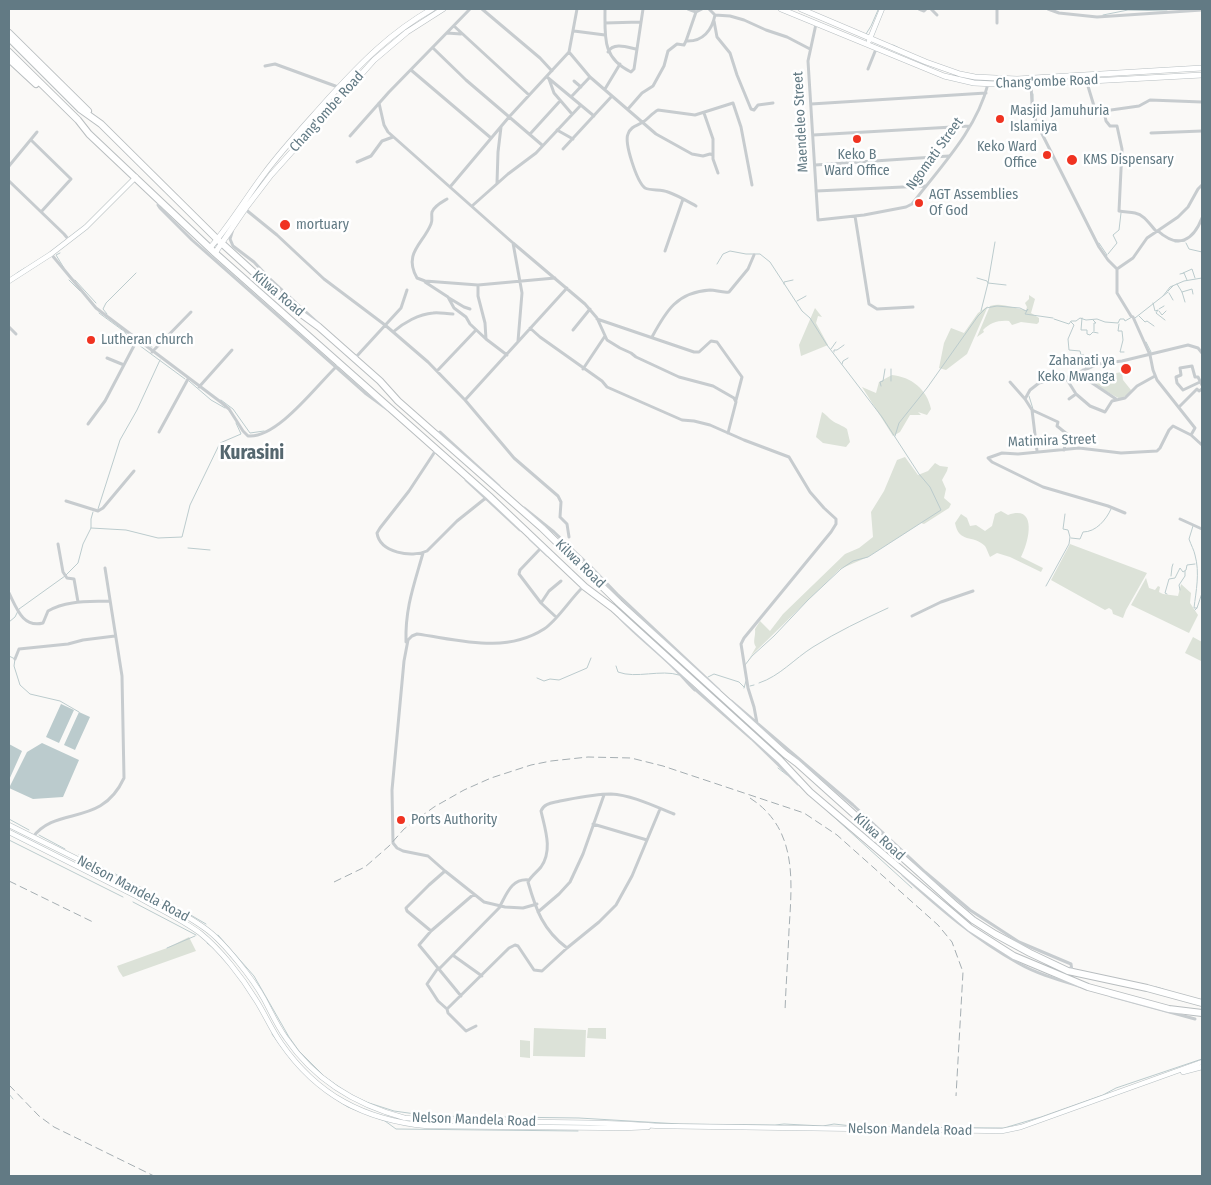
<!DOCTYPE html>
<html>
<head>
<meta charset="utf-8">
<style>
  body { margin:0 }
  #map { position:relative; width:1211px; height:1185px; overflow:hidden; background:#faf9f7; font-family:"Fira Sans Condensed",sans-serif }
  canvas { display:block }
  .frame { position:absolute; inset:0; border:10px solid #627a84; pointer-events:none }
</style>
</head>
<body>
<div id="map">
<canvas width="1211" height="1185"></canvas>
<div class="frame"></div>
</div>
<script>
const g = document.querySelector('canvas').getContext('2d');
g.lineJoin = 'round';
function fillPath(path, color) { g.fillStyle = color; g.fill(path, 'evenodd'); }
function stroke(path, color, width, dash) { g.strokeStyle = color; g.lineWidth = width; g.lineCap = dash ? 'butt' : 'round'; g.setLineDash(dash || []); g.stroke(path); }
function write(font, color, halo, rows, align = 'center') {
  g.font = font + ' "Fira Sans Condensed",sans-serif'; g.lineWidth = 5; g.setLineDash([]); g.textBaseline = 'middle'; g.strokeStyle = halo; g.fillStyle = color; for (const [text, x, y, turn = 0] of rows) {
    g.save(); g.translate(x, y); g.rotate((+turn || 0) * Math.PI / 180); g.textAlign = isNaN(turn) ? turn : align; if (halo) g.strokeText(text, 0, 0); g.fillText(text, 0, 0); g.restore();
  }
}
const green = new Path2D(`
  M1029 295 1035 299 1031 313 1039 318V322L1037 324 1021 322 1012 325 1009 321C998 320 990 323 983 330L984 332 977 337 990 306C1003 302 1014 309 1026 310L1027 307 1025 303 1029 299Z
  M988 306 967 354 946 370 939 368 944 343 951 328 964 333 978 313Z
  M815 308 822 317 818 316 816 323 828 345 801 356 799 345Z
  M1122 372 1123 380 1131 390 1129 394 1120 399 1088 381C1098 376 1111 374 1122 372Z
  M892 375C911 377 927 389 931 409L927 415 918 412 921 415H910L900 432 893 436 862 387 876 393 879 382Z
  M822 412C827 415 831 421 836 423 840 425 843 426 847 429L850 442 846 447 823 443 816 437Z
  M905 457 918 475 928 471 935 463 940 466 948 467 947 471 942 480 946 489 944 498 951 504 949 508 924 524 921 523 868 557 840 569 752 655 745 666 756 647C752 642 756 636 755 629L760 621 770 631 783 614 845 554 859 548 873 537 871 512 884 491 897 460Z
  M1001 511 1008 515C1038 504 1029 542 1021 557L1043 568 1041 572 1010 557 997 553 990 557C988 553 987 549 985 546 973 534 959 544 955 523L961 514 967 518 970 526 976 525 985 531 992 526 995 514Z
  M1070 544 1147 573 1126 610 1123 618 1113 614 1112 610 1109 608 1105 610 1051 580Z
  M1146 578 1149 588 1155 590 1158 586 1160 587 1159 592 1163 594 1178 596 1181 584 1191 593 1190 603 1198 615 1189 633 1131 605Z
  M1193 637 1202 642 1201 661 1185 653Z
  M189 937 196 951 123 977 119 971 117 966 167 948Z
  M534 1028 586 1030 585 1057 533 1056Z
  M588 1028H606V1039L587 1038Z
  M520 1040 530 1041V1058L520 1057Z`);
const water = new Path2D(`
  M61 704 74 710 59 743 46 737Z
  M79 712 90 717 75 750 64 745Z
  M42 743 79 760 63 797 33 799 9 788 27 752Z
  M9 744 22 751 9 780Z`);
const stream = new Path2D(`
  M1103 15 1128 10 1167 11
  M866 34 871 26 878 10
  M893 45 899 48
  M1033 94V103
  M995 242 988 283 1006 285
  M1175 242 1185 241
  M1099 243 1107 255 1106 257
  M1186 243 1189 249 1202 252
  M60 253 56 255 64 268
  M1108 254 1117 243 1113 235 1119 230 1121 213
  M717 264 723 254 730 251 746 254H760L770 262 802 311 810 318 827 345 882 417 919 474 930 487 941 510 868 557 853 561 841 569 808 600 774 636 752 656 745 665
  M17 273 25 268
  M1183 273 1192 269 1195 278
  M1180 274 1184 273 1187 280
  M977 278 987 281 988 283 981 311
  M1202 279V280
  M69 280 80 291
  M75 280 96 303
  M784 284V282L793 280
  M1177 284 1182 292 1185 302
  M1168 291 1173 286
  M1182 292 1192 289 1193 294
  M1169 293 1173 300
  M1163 296 1168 292
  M797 301 806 296
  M1153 303 1155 311 1158 310 1156 313 1165 320
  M1159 309 1164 306
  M1159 311 1162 315 1166 311
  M99 313 125 332 128 337 185 379
  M107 314 103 309 106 303 136 273
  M1139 316 1145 322 1147 321 1154 326
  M1082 318 1081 330H1087V334L1090 335 1093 332 1098 333
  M1135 318 1163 296 1170 287 1184 281 1202 278
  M1054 319 1069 324 1071 321H1076L1080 318 1086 320 1097 319 1105 322 1118 323 1120 319H1124L1125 321 1132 317
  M1093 320 1096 323H1094V331
  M1071 322 1074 325 1068 339 1069 350 1080 351 1081 355H1084L1086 368
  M1119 324 1118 331H1122L1123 340 1120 352H1124
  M1146 342 1151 352
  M146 344 152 347
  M831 349 836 342
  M834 352V350H837L844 345
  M842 364 843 361 848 358
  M891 369V381
  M189 381 211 400 225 408
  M881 386 880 382 883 381 885 369
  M1029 396 1033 409
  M221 400 233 409 250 433 264 431
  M895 436 899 423 927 388 978 316 986 308 997 306 1020 308 1026 311 1028 309 1025 314 1053 318
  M98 509 120 440 137 410 160 360
  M1193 526 1189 539C1191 545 1194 550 1195 555 1200 573 1196 591 1194 608H1197L1195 610
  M91 528 126 530 158 538 182 537 190 505 220 443 241 434 236 423
  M1071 538 1080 539 1083 532C1096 532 1106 520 1111 509
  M188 548 210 550
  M1171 576 1172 567 1173 564
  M1046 586 1069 544 1070 537 1068 530 1063 529 1065 514
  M1180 590 1179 585 1185 576V571
  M1167 594 1165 593 1169 579 1175 578 1180 568 1183 572 1186 570 1187 565 1195 564
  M1197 608 1202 593
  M9 622 15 617 19 609 65 576 78 563 83 544 91 528V519L93 512
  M9 656 15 659 14 666 20 685 30 694 60 701 79 712
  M616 666 618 672C636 679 661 669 679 675
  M708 677 714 674 739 682 744 687
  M537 678 544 681 550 679 559 680 587 668 591 658
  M759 683C780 676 794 659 813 647 837 632 862 620 888 608
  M750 686 754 685
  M744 688 746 681
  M778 768 787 775
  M824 808 912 888
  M9 819 29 830
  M39 835 65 849
  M9 840 123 897
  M79 855 161 898
  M165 900 206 924
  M133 902 196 935
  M218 935 254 976 289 1037 299 1051 325 1077 346 1092
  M207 943 216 950
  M167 948 195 936
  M1156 987 1163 989
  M272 1034 292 1061
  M9 1094 13 1099
  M328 1094 348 1107 385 1121 396 1129 578 1131
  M352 1095 366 1102 394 1111 430 1116 579 1118 680 1124 775 1125 784 1124 823 1126 834 1124 861 1127 1004 1128 1041 1117 1103 1095 1116 1088 1202 1059`);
const street = new Path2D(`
  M482 9 540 58 552 71
  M919 9 924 11 926 9
  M931 9 937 15
  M1048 9 1059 13 1097 17 1202 10
  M605 10C605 37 602 58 631 72L634 69 643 9
  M696 12 702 9
  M715 15 730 16 744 20 766 30 787 37 810 49
  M714 21 717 37 730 53 737 75 751 109 754 110 758 105 773 103
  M605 23 640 22
  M997 23V9
  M816 24 808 61 818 220 864 215 906 207 912 204C940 167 976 131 988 84
  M454 26 529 95
  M574 31 605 35
  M447 33 461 34
  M686 41C703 42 712 30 715 15L709 9
  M433 48 466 80 542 145
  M569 52 590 77 656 134 692 154 703 156 710 154 713 155
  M608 52C613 42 627 47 636 49
  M265 66 275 64 338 87
  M868 69 876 49
  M411 70 491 138
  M547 77 594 116
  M549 79 554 93 572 114
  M574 81 581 87
  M1087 83 1094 106 1104 111 1139 106 1150 100 1202 102
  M1031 84 1032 104 1036 122 1099 247 1108 260 1117 269V293L1131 316 1133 317 1150 355 1153 370 1157 380 1195 428 1191 435 1202 445
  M605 89 620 64
  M571 97 590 77
  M379 103 384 125 388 132 513 243 585 304 597 318 607 340 620 348 631 353 636 357 679 377 713 386 734 398 736 402 728 433
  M811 104 986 93
  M628 109 642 93 653 86 664 66 668 51 677 44 684 45 686 41 696 12 688 9
  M1104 111 1106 121 1110 126H1117L1122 149 1119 211C1124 212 1130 212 1135 213 1145 215 1150 225 1156 231
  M704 113 713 139V159L718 173
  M557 130 573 139
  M1151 133 1202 131
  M530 134 560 101
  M813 135 970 126
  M350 136 389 92 470 9
  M31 140 71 179 41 212
  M563 149 612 96
  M357 162 371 156 382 141 393 137
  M815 165 949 156
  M9 166 37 132
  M9 181 64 234 69 240
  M497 183 498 152 501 127
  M450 187 509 117 569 52 577 9
  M816 191 925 186
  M447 199C442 202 434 206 432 212 431 216 433 220 431 224 423 244 403 253 417 278L425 281 478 285 555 278
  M160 201 158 205 160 208 192 240 365 393 387 409
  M472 206 508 174 536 153 581 105
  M696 206C687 201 677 195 668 192 661 189 651 191 645 188 637 182 624 143 628 134 631 126 637 126 643 122 648 119 652 113 658 110L695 115 733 103 741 127 752 185
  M245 209 277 235 324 279 385 325 428 362 465 400 514 458 558 496 561 502 560 517 567 524 569 537
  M855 216 869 304 877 309 913 307
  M233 229 230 239 233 246 254 262 269 278 319 324
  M1158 231C1178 249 1193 241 1202 218
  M513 243 522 293 518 341
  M665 251 683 199
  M51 254 96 308 222 403 229 409 243 431 248 436C277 439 317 385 337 366
  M1117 269 1133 258 1147 238 1178 217 1188 207 1198 189 1202 185
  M425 282 448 297 454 308 466 317 470 324 486 339
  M478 285V296L485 323 486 339 507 355
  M449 298 464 307 470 309
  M597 319 694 352H699L711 341 717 342 742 377 736 400
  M9 327 16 334
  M530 328 540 337 602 381 607 387 682 420 694 421 710 425 744 440 789 457 810 492 824 508 836 519V524L831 532 744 638 741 644 748 688 754 707 757 723
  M573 330 590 309
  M393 332C403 323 419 314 433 313 439 312 446 314 453 314
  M652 337C666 311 677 292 710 290 716 290 722 293 729 292L748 269 754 255
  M152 352 191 312
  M356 357 401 308 407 290
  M107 358 124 365
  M583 369 605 336
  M1083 370 1089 381 1116 399
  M437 371 476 330
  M1066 378 1076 394
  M1010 382 1025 399 1032 410 1037 451
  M1200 382 1183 390 1177 383 1176 377 1181 375 1180 368 1192 366 1195 377H1198L1202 385
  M199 387 232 350
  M1025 399 1030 390 1039 383 1053 379 1068 377 1098 364 1122 361 1188 345 1198 348 1202 353
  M1069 399 1076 394 1090 406 1105 412 1112 401 1125 398 1137 386 1155 376
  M465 400 567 288
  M1179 407 1197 389 1199 391 1202 389
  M1032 410 1058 422 1057 426 1067 434 1064 450
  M88 424 105 401 137 340
  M159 432 188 379
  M436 434 440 432 499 486
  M436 450 409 491 380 528 377 533C380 553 412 558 427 551L457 521 487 497
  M466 480 520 530
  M66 501 98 511 103 508 134 471
  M524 508 554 532 591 567 617 594 719 690
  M1125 513 1108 506 1043 487 992 462 988 458 1002 453 1018 454 1079 448 1121 453 1157 451 1160 448 1169 430 1173 426 1191 435
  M1180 519 1202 529
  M530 539 547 555
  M58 544 63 572 67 578 74 579 78 602
  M540 549 520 570 519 574 541 603 556 617
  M9 593C17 609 23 628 43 623L48 611C67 600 89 602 110 601
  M541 603 549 591 561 581
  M912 616 941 602 973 591
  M620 618C637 636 656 650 673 667 681 674 687 683 695 690
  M406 642C405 608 414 585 423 553
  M15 659 19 649 68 644 83 640 115 636
  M696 690 752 739 798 784
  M731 701 853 805 925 872 970 910 1019 942 1071 964 1072 972
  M593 824 647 840
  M33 837C57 805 101 828 124 778L122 676 105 568
  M903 875C939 908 975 939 1018 963 1037 974 1059 980 1079 986
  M474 894 431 931 419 945 438 968H440L501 906
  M537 904 523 908 505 907 484 902 445 871 428 856 403 851 397 848 393 843 392 790 404 661 408 640 412 636 417 634C460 640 505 654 544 629 557 621 571 598 583 587
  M500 906C507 893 512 878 529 880
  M538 912 559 894 570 882 583 854 604 795
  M431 931 407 911 406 908 429 885 445 871
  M567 948C543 930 536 910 528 882 531 876 537 872 541 867 553 850 545 829 541 811 544 803 553 803 560 801 576 798 594 794 611 794 632 795 654 806 674 814
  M454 956 482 976
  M461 996 438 968 427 984 438 1001 447 1009 509 948 515 945 518 946 534 970 542 971 567 948 599 922 616 905 632 876 660 809
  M1111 996 1195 1019
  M447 1009 448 1013 466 1031 476 1026`);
const secondary = new Path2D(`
  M869 41 882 9
  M9 281 51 254 86 227 136 177
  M9 825C53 847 97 868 140 891 162 903 186 914 206 929 224 942 253 979 264 999 271 1012 277 1026 286 1038 315 1081 356 1105 405 1118 489 1125 575 1119 659 1126L1002 1131 1021 1127 1202 1062
  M9 832C52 854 95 875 138 897 159 909 181 919 200 933 221 950 242 977 256 1000 265 1014 271 1029 281 1043 317 1095 364 1120 427 1126L625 1128 648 1127
  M1183 1072 1202 1067`);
const primary = new Path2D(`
  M781 9 944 76 974 83 1016 85 1202 75
  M801 9 926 62 960 74 975 77 1017 79 1202 68
  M210 248C230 225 246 198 264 174 284 147 307 123 329 98 361 63 390 33 432 9
  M215 253 245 209 271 175 374 60 407 32 443 9`);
const highway = new Path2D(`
  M9 33 88 111
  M9 38 80 109 101 124 217 239 293 308 319 327 380 381 398 401 542 528 619 603 785 754 797 763 953 903 973 920 995 934 1030 953 1068 971 1147 988 1202 1003
  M9 52 78 120 89 134 215 253 489 496 585 587 613 608 780 760 810 792 970 928 1014 956 1088 987 1169 1009 1202 1013
  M9 59 36 84`);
const rail = new Path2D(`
  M750 798C798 829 792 881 789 930 788 957 786 984 785 1011
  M9 881 95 923
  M334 882 365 867 389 846 404 829 434 807 464 790 491 778 531 765 551 761 588 757 631 758 663 766 804 813 837 835 938 925 952 942 963 972 956 1096
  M9 1085 39 1116 54 1127 154 1176`);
const markers = [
  [1000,119,5,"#f03321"],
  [857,139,5,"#f03321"],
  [1047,155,5,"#f03321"],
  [1072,160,6,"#f03321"],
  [919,203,5,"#f03321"],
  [285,225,6,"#f03321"],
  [91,340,5,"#f03321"],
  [1126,369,6,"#f03321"],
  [401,820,5,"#f03321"]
];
const streetNames = [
  ["Chang'ombe Road",1047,82,-2],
  ["Chang'ombe Road",327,112,-48],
  ["Maendeleo Street",801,122,-93],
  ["Ngomati Street",935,154,-54],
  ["Kilwa Road",278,294,40],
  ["Matimira Street",1052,441,-2],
  ["Kilwa Road",580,564,44],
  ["Kilwa Road",879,837,42],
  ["Nelson Mandela Road",133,889,28],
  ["Nelson Mandela Road",474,1120,2],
  ["Nelson Mandela Road",910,1130,1]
];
const poiNames = [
  ["Masjid Jamuhuria",1010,111],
  ["Islamiya",1010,127],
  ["Keko Ward",1037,147,"right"],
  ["Office",1037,163,"right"],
  ["Keko B",857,155,"center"],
  ["Ward Office",857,171,"center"],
  ["KMS Dispensary",1083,160],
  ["AGT Assemblies",929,195],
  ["Of God",929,211],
  ["mortuary",296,225],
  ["Lutheran church",101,340],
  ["Zahanati ya",1115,361,"right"],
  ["Keko Mwanga",1115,377,"right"],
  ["Ports Authority",411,820]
];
const districtNames = [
  ["Kurasini",252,454]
];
fillPath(green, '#dce2d8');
fillPath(water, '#bbcbcd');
stroke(stream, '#bbcbcd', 1);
stroke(secondary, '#b6bfc2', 5.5);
stroke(primary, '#b7bec1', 6);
stroke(highway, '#b9bec0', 8);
stroke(street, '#c7cccf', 3);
stroke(secondary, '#fff', 4.5);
stroke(primary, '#fff', 5);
stroke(highway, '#fff', 6);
stroke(rail, '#a5aeb2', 1, [8, 4]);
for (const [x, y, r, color] of markers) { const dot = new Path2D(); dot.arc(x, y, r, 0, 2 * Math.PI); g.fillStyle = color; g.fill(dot); stroke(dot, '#fff', 2); }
write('14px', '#627a84', '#fff', streetNames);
write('14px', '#627a84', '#fff', poiNames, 'left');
write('bold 19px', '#55676f', '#fff', districtNames);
</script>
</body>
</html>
